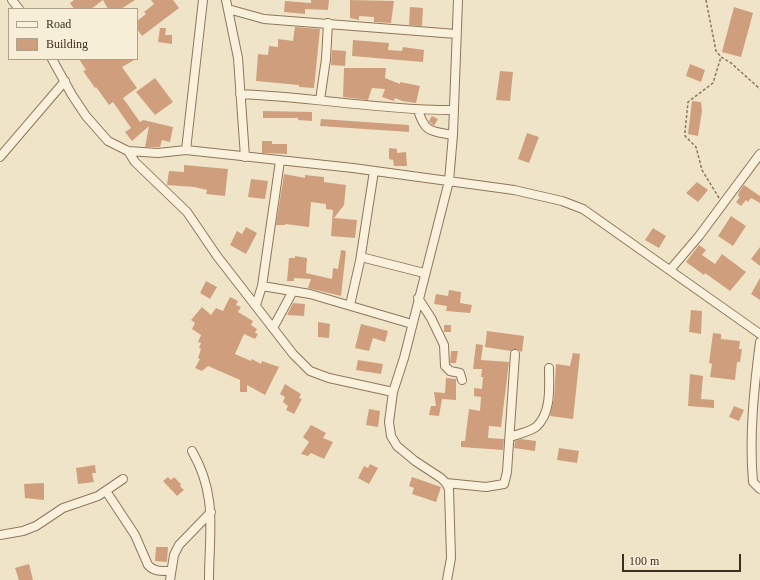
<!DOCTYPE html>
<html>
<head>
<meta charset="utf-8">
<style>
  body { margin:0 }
  #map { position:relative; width:760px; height:580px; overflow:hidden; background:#f0e4c8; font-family:"Times New Roman",serif }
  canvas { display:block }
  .legend { position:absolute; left:8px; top:8px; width:130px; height:52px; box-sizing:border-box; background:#f7eed8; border:1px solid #ada18e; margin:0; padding:5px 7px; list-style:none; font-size:12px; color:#3d2e20 }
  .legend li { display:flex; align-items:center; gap:8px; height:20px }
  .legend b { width:20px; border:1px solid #ada18e }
  .scale { position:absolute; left:622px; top:554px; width:119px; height:18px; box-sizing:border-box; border:2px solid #3d2e20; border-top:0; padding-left:5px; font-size:12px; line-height:14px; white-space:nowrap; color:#3d2e20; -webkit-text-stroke:3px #f7eed8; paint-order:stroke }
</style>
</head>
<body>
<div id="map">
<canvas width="760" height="580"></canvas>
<ul class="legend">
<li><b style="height:5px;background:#faf1dc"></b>Road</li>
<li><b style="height:11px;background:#cf9f7d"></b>Building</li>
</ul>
<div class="scale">100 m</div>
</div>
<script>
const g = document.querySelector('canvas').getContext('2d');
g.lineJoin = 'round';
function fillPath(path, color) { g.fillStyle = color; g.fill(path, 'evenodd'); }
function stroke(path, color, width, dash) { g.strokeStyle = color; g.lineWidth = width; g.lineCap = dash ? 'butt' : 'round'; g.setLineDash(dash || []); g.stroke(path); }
const building = new Path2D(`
  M74 0H135L121 9H108L103 0 91 9H74L70 3Z
  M151 0H173L179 8 142 36 137 29V21L146 14 144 12 154 4Z
  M311 0H329L328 10 305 9V14L284 12 285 1 311 3Z
  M350 0 394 1 391 23 374 22V17L359 16V20L350 18Z
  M410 7 423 8 422 26 409 25Z
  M734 7 753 13 741 57 722 52Z
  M295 27 320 29 314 88 299 87V85L256 81 258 54 268 55 269 46 278 47V39L293 41Z
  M160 28H166L165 35H172V44L158 42Z
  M353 40 389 43 388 50 402 51 403 47 424 50 423 62 352 56Z
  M332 50 346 51 345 66 331 65Z
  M79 59H136L122 67 137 88 123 98 140 122 143 120 173 127 170 142 162 140 160 147H145L149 126 132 141 125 132 131 128 113 102 109 105 96 87 95 88 83 71 86 70Z
  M690 64 705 70 701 82 686 76Z
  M344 68H386L385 78 400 84V82L420 86 416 103 402 101 395 98 394 101 382 97 385 89 372 88 368 100 343 97Z
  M500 71 513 72 510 101 496 100Z
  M155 78 173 102 155 115 136 92Z
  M692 101 701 102 702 111 698 136 688 134Z
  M263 111 312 112V121L298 120V118H263Z
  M432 116 438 119 434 126 429 121Z
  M321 119 409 125V132L320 126Z
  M527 133 539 137 529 163 518 159Z
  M262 141H272V144H287V154L262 153Z
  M389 148 397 149V153L406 152 407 166H394L393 160 389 159Z
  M184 165 228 169 225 196 206 194 207 190 194 187 167 185 169 171 184 172Z
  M284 174 305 178V175L324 177V182L346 185 344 205 334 218 357 220 355 238 331 236 333 210 326 209V204L311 202 309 227 285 224V225H276Z
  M251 179 268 181 265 199 248 197Z
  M697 182 708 190 698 202 686 193Z
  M744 185 760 196V203L751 198 748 202 746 200 741 206 736 202 740 197 738 196 739 192Z
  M731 216 746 226 733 246 718 236Z
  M246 227 257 233 246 254 230 245 237 231 242 234Z
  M653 228 666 236 659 248 645 240Z
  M699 245 706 250 702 255 715 264 722 254 746 272 730 291 705 273 704 275 686 262Z
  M760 247V266L751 259Z
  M341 250 346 251 341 296 308 288 311 279 294 278V281H287L289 258H295V256L307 258 306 273 332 279 333 268 338 269Z
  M760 278V300L751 294Z
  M206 281 217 287 210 299 200 293Z
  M449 290 461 292 460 303 472 305 470 313 446 311 447 306 434 304 436 294 448 296Z
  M230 297 238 301 236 305 241 307 238 312 253 321 251 325 257 329 255 333 258 334 255 339 244 334 235 354 251 361 252 359 261 364 262 361 279 367 265 395 247 385V392H240V380L208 366 202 371 195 368 200 359 198 358 201 349 199 348 201 343 198 342 201 335 192 329 195 323 191 320 202 307 211 315 216 308 223 311Z
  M293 303 305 304 304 316 287 315Z
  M691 310 702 311 701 334 689 332Z
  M318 322 330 324 329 338 318 337Z
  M361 324 388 331 385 342 373 338 369 351 355 348Z
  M444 325H451V332H444Z
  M487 331 524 336 522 352 516 349 511 351 485 347Z
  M713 333 721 334V339L740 341 739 349H742L740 362H737L735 380 710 377 712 364 709 363Z
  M476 344 483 345 481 360 509 362 501 427 489 426 488 438 504 439 503 450 461 447V441H465L469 409 480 411 481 397 474 396V388L482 389 483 377H481L482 369H473Z
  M451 351H458L456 363H450Z
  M573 353 580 354 573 419 550 416 554 399 556 364 570 366Z
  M358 360 383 364 381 374 356 370Z
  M690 374 703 376 701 399 714 400V408L688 406Z
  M446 378 456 379V400L442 399 439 416 429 415 431 406H436L434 392 445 393Z
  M285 384 301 394 299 398 302 399 294 414 286 410 288 406 283 402 285 397 280 394Z
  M734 406 744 410 739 421 729 417Z
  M369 409 380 411 378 427 366 425Z
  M311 425 326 433 323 438 333 442 324 459 311 453 308 456 301 454 309 442 303 437Z
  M521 439 536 441 535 451 514 448 515 441Z
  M559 448 579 451 577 463 557 460Z
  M370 464 378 468 369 484 358 478 364 466 368 468Z
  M95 465 96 473H92L94 482 78 484 76 468Z
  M168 477 171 480 174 477 181 484 180 486 184 490 177 496 163 481Z
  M412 477 441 487 436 502 412 494 414 488 409 486Z
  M44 483V500L25 498 24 484Z
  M156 547H168L167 562 155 561Z
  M29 564 33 580H19L15 568Z`);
const path = new Path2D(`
  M706 0 716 51 721 57 731 63 760 89
  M719 198 702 170 696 147 685 136V132L688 102 713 83 721 57`);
const minor = new Path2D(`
  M12 0 19 9
  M226 0 238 58 245 157
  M228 9 264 19 456 34
  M52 59 72 95 86 116 108 141 128 151 158 153 186 150 353 168 514 190 562 201 583 209 760 334
  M240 94C311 97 382 110 454 110
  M320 100 326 59 328 23
  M418 110C425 133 431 131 453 135
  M186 150 203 0
  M128 151 135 162 187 212 217 256 293 354 310 371 329 378 393 392
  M0 157 65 81
  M361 257 424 273
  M670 270 699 236 760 154
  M262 286 310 294 412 324
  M418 298 431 318 444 345 445 366 450 371 460 373 462 380
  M256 305 262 286 280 161
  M350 305 360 261 374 171
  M273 328 293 291
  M760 342C754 388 749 437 753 482L760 489
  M510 437C518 434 529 432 536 427 552 413 549 386 549 368
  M192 451C218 496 209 532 209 580
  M446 483 486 487 504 484 507 472 515 354
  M106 491 135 535 148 565C154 572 162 571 171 571
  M0 535 23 531 36 526 63 508 98 496 123 479
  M170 580 174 555 179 545 211 512
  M447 580 451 558 449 489 446 483 441 478 415 461 397 446 391 436 389 422 393 392 404 358 449 181 453 135 458 0`);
fillPath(building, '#cf9f7d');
stroke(minor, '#8d765c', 10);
stroke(path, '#8d765c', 1.5, [3, 2]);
stroke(minor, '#faf1dc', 8);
</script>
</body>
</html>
